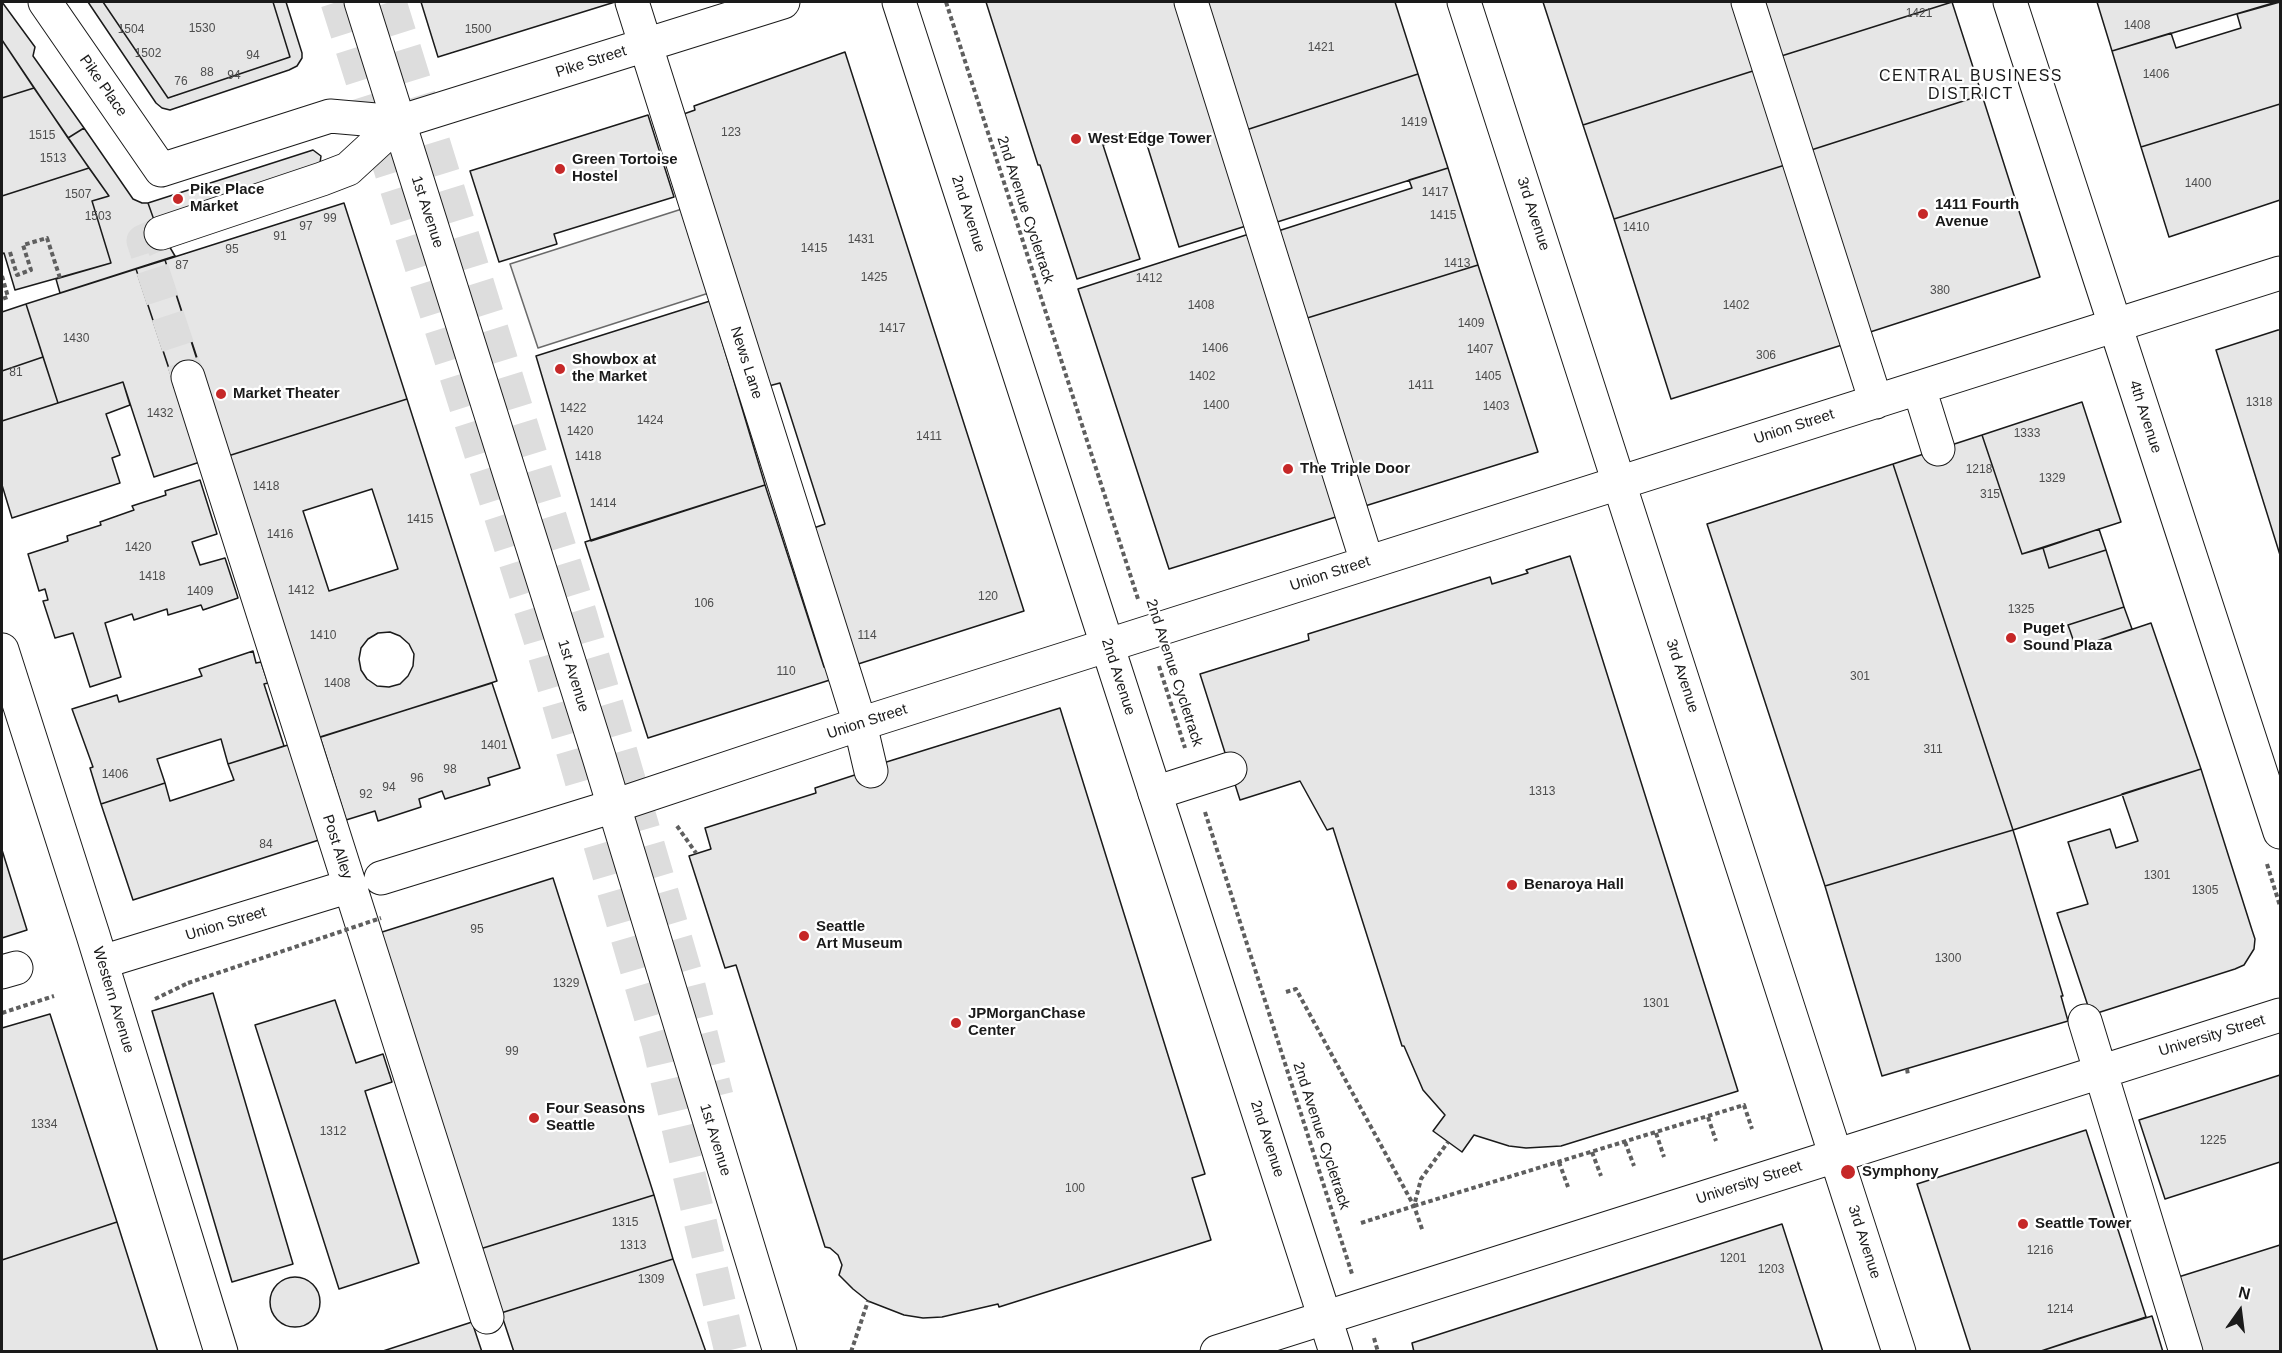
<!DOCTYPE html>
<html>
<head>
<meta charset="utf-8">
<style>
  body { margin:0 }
  #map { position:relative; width:2282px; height:1353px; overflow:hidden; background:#fff; font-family:Arial,sans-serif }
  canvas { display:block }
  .frame { position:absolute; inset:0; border:3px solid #1a1a1a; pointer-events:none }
  .north { position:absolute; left:2210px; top:1281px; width:60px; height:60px; -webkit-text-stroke:4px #fff; paint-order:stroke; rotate:14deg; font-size:16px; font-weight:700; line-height:24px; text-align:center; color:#1a1a1a }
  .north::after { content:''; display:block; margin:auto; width:21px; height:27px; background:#1a1a1a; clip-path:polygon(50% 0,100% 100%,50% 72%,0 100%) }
</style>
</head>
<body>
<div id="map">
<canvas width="2282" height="1353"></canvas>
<div class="frame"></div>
<div class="north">N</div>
</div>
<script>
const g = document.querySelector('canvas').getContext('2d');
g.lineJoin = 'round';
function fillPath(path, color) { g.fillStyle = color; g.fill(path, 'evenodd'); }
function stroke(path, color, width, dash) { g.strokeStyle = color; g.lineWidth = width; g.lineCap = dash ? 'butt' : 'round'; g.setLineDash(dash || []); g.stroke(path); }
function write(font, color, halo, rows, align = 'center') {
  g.font = font + ' Arial,sans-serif'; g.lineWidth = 4.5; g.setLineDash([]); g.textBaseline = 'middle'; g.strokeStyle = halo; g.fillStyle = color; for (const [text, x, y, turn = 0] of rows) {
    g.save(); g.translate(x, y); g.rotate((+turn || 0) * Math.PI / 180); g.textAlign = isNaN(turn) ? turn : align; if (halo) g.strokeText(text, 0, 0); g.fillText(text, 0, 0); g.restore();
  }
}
const built = new Path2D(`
  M685 208 712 292 538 348 510 264Z`);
const building = new Path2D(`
  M2 2 35 47 33 56 84 128 68 138 2 40Z
  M88 2H103L168 98 290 57 273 2H286L302 53V58L297 66 289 70 170 110 162 108 156 103Z
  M103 2H273L290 57 168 98Z
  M421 2H615L438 57Z
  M986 2H1175L1246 226 1179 247 1143 132 1103 145 1140 259 1077 279 1040 165H1038Z
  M1201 2H1395L1418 74 1243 131Z
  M1543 2H1734L1756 70 1583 125Z
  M1757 2H1952L1775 58Z
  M1952 2 1982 95 1805 152 1775 58Z
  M2097 2H2272L2273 3 2112 51Z
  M2280 2V104L2141 147 2112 51 2171 33 2176 48 2241 28 2237 14Z
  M2 40 34 88 2 98Z
  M845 52 1024 611 855 665 811 529 825 524 780 383 765 387 678 116 695 110 694 106Z
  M1756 70 1785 165 1614 219 1583 125Z
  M1418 74 1448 168 1274 223 1243 131Z
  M34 88 89 168 2 196V98Z
  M1982 95 2040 277 1864 334 1805 152Z
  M2280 104V200L2169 237 2141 147Z
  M648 115 674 197 554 234 557 244 499 262 470 171Z
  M84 128 133 199 142 203H148L154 220 175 256 60 293 56 279 111 263 92 201 109 196 68 138Z
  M313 150 321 156 320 163 154 220 148 203Z
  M1785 165 1842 345 1671 399 1614 219Z
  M89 168 109 196 92 201 111 263 15 290 4 253 2 254V196Z
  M1448 168 1478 265 1304 319 1275 232 1412 188 1409 180Z
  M344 203 407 399 228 456 165 260Z
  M1249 234 1339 516 1169 569 1078 289Z
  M165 260 202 373 173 381 136 269Z
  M1478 265 1538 452 1365 506 1304 319Z
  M136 269 200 462 154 477 123 382 58 403 26 304Z
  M710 301 765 485 591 541 536 356Z
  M26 304 43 357 2 371V312Z
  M2278 330H2280V555L2216 350Z
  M43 357 58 403 2 421V371Z
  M123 382 130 405 106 414 120 455 112 458 120 483 12 518 2 485V421Z
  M407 399 497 681 318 738 228 456ZM372 489 398 569 329 591 303 511ZM390 632 400 636 409 644 414 654 413 666 408 676 400 684 389 687 377 686 367 679 361 670 359 659 361 648 368 639 378 633Z
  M2082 402 2121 522 2022 554 1982 435Z
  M1982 435 2022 554 2043 548 2049 568 2106 550 2124 607 2068 625 2076 648 2151 623 2201 769 2013 830 1893 464Z
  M1893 464 2013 830 1825 886 1707 524Z
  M200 480 217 534 192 542 200 565 225 558 238 598 203 610 201 605 168 615 167 609 134 620 132 614 105 623 121 677 90 687 73 633 55 638 43 601 48 600 45 589 39 591 28 554 68 541 67 536 101 525 100 522 134 510 132 506 166 495 165 491Z
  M765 485 824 667 829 665 833 679 648 738 585 542Z
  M2099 529 2106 550 2049 568 2043 548Z
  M1570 556 1738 1091 1561 1146 1526 1148 1509 1146 1474 1135 1462 1152 1433 1131 1445 1115 1423 1090 1404 1046H1402L1333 828 1327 830 1300 781 1240 800 1200 674 1309 640 1308 634 1490 577 1492 584 1528 573 1526 570Z
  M2124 607 2132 629 2076 648 2068 625Z
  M253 651 256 663 261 662 268 683 264 684 284 746 228 764 221 739 157 759 165 783 101 804 90 768 93 767 72 709 117 695 119 702 202 676 199 669Z
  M492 683 520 768 488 778 490 785 445 799 442 791 419 799 421 807 378 821 375 811 346 820 320 737Z
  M1060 708 1205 1174 1192 1178 1211 1240 999 1307 998 1304 942 1317 923 1318 904 1315 868 1301 853 1289 839 1275 842 1265 838 1255 830 1248 825 1247 736 965 725 968 689 856 711 849 705 828 816 793 815 788 873 769 880 764Z
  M291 744 322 839 133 900 101 804 165 783 170 801 234 780 228 764Z
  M2201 769 2252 930 2255 939 2254 949 2244 965 2235 969 2091 1015 2057 913 2088 904 2068 842 2110 829 2116 848 2138 841 2122 794Z
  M2013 830 2063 996H2061L2068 1021 1882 1076 1825 886Z
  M2 850 27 930 2 938Z
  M553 878 654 1195 480 1249 379 933Z
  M213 993 293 1264 232 1282 152 1011Z
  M335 1000 356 1063 383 1054 392 1082 365 1091 419 1263 339 1289 255 1025Z
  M50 1014 117 1222 2 1260V1028Z
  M2280 1075V1162L2165 1199 2139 1120Z
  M2086 1130 2146 1317 2038 1352H1971L1917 1184Z
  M654 1195 673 1259 501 1313 480 1249Z
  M117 1222 158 1352H2V1260Z
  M1782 1224 1823 1352H1414L1412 1343Z
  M2280 1245V1352H2195L2172 1279Z
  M673 1259 706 1352H514L501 1313Z
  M270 1302a25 25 0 1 1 50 0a25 25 0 1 1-50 0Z
  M2152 1316 2163 1352H2038L2080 1338Z
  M472 1322 482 1352H380Z`);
const minorTunnel = new Path2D(`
  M161 233 143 241 188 377`);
const highwayTunnel = new Path2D(`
  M337 2 540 640 658 1043 731 1352
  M390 2 581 616 686 974 717 1096`);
const path = new Path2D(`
  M946 2 1138 599
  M10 252 17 275 31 270 23 245 47 238 60 278
  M2 276 8 297 2 299
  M1159 666 1185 748
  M1205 812 1352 1274
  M677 826 696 853
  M2267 864 2280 906
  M1286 992 1296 989 1414 1206 1423 1232
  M155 999 188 983
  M2 1013 54 996
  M1907 1069 1908 1075
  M1708 1117 1716 1141
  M1656 1133 1664 1157
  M1625 1142 1634 1166
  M1592 1152 1601 1176
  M1559 1162 1568 1187
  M1414 1206 1744 1105 1752 1129
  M1361 1223 1414 1206 1421 1179 1448 1142
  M1374 1338 1378 1352
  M851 1352 868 1301`);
const minor = new Path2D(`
  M45 2 161 170 330 116 399 122 783 2
  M632 2 846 679 860 724 871 771
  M1191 2 1367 562
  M1748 2 1876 402
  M161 233 322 179 348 169 399 122
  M188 377 487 1317
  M1919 388 1938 449
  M1155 793 1230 769
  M381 878 614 806 860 724 2280 273
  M102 962 350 886
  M2 972 16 968
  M2085 1021 2186 1352
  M1217 1352 2280 1015`);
const major = new Path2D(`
  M361 2 599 757 780 1352
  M899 2 1336 1352
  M1464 2 1899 1352
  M2010 2 2280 832
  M2 650 93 935 221 1352`);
const pathBridge = new Path2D(`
  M188 983 381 918`);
const markers = [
  [1076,139,6,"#c62828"],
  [560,169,6,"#c62828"],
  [178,199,6,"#c62828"],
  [1923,214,6,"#c62828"],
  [560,369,6,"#c62828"],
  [221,394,6,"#c62828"],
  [1288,469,6,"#c62828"],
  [2011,638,6,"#c62828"],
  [1512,885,6,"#c62828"],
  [804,936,6,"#c62828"],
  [956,1023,6,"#c62828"],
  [534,1118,6,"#c62828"],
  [1848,1172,8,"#c62828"],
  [2023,1224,6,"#c62828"]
];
const numberNames = [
  ["1421",1919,14],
  ["1408",2137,26],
  ["1530",202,29],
  ["1504",131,30],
  ["1500",478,30],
  ["1421",1321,48],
  ["1502",148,54],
  ["94",253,56],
  ["88",207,73],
  ["1406",2156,75],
  ["94",234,76],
  ["76",181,82],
  ["1419",1414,123],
  ["123",731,133],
  ["1515",42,136],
  ["1513",53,159],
  ["1400",2198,184],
  ["1417",1435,193],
  ["1507",78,195],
  ["1415",1443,216],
  ["1503",98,217],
  ["99",330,219],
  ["97",306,227],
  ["1410",1636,228],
  ["91",280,237],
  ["1431",861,240],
  ["1415",814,249],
  ["95",232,250],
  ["1413",1457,264],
  ["87",182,266],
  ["1425",874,278],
  ["1412",1149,279],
  ["380",1940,291],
  ["1408",1201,306],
  ["1402",1736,306],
  ["1409",1471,324],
  ["1417",892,329],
  ["1430",76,339],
  ["1406",1215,349],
  ["1407",1480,350],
  ["306",1766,356],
  ["81",16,373],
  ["1402",1202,377],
  ["1405",1488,377],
  ["1411",1421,386],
  ["1318",2259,403],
  ["1400",1216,406],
  ["1403",1496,407],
  ["1422",573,409],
  ["1432",160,414],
  ["1424",650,421],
  ["1420",580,432],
  ["1333",2027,434],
  ["1411",929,437],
  ["1418",588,457],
  ["1218",1979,470],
  ["1329",2052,479],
  ["1418",266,487],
  ["315",1990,495],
  ["1414",603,504],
  ["1415",420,520],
  ["1416",280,535],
  ["1420",138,548],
  ["1418",152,577],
  ["1412",301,591],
  ["1409",200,592],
  ["120",988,597],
  ["106",704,604],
  ["1325",2021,610],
  ["1410",323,636],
  ["114",867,636],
  ["110",786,672],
  ["301",1860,677],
  ["1408",337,684],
  ["1401",494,746],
  ["311",1933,750],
  ["98",450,770],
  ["1406",115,775],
  ["96",417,779],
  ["94",389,788],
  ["1313",1542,792],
  ["92",366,795],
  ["84",266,845],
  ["1301",2157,876],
  ["1305",2205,891],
  ["95",477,930],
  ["1300",1948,959],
  ["1329",566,984],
  ["1301",1656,1004],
  ["99",512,1052],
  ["1334",44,1125],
  ["1312",333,1132],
  ["1225",2213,1141],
  ["100",1075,1189],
  ["1315",625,1223],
  ["1313",633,1246],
  ["1216",2040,1251],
  ["1201",1733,1259],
  ["1203",1771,1270],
  ["1309",651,1280],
  ["1214",2060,1310]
];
const streetNames = [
  ["Pike Street",591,62,-18],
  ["Pike Place",103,86,55],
  ["2nd Avenue Cycletrack",1025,210,72],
  ["1st Avenue",427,212,72],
  ["2nd Avenue",968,214,72],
  ["3rd Avenue",1533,214,72],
  ["News Lane",746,363,72],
  ["4th Avenue",2145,417,72],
  ["Union Street",1794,427,-18],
  ["Union Street",1330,574,-18],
  ["2nd Avenue Cycletrack",1174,673,72],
  ["1st Avenue",573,676,73],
  ["3rd Avenue",1682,676,72],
  ["2nd Avenue",1118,677,72],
  ["Union Street",867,722,-18],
  ["Post Alley",337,847,72],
  ["Union Street",226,924,-17],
  ["Western Avenue",113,1000,73],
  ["University Street",2212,1036,-17],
  ["2nd Avenue Cycletrack",1321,1136,72],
  ["2nd Avenue",1267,1139,72],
  ["1st Avenue",715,1140,73],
  ["University Street",1749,1183,-18],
  ["3rd Avenue",1864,1242,72]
];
const poiNames = [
  ["West Edge Tower",1088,139],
  ["Green Tortoise",572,160],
  ["Hostel",572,177],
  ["Pike Place",190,190],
  ["Market",190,207],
  ["1411 Fourth",1935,205],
  ["Avenue",1935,222],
  ["Showbox at",572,360],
  ["the Market",572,377],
  ["Market Theater",233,394],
  ["The Triple Door",1300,469],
  ["Puget",2023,629],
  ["Sound Plaza",2023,646],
  ["Benaroya Hall",1524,885],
  ["Seattle",816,927],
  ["Art Museum",816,944],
  ["JPMorganChase",968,1014],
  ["Center",968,1031],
  ["Four Seasons",546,1109],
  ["Seattle",546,1126],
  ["Symphony",1862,1172],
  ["Seattle Tower",2035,1224]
];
const neighbourhoodNames = [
  ["CENTRAL BUSINESS",1971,77],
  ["DISTRICT",1971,95]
];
fillPath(built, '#ededed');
stroke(built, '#6a6a6a', 1.5);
fillPath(building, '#e6e6e6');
stroke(building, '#1a1a1a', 1.5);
stroke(minorTunnel, '#ddd', 33, [33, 16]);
stroke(highwayTunnel, '#ddd', 33, [33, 16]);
stroke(minor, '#1a1a1a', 35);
stroke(major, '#1a1a1a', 35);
stroke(path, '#5f5f5f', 4, [4.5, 3]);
stroke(minor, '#fff', 33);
stroke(major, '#fff', 33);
stroke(pathBridge, '#5f5f5f', 4, [4.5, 3]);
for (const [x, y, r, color] of markers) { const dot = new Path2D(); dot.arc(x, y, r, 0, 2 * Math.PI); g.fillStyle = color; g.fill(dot); stroke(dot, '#fff', 2); }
write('12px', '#4d4d4d', null, numberNames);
write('15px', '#1a1a1a', '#fff', streetNames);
write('bold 15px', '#1a1a1a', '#fff', poiNames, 'left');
g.letterSpacing = '1.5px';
write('16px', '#1a1a1a', '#fff', neighbourhoodNames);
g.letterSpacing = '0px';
</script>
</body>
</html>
